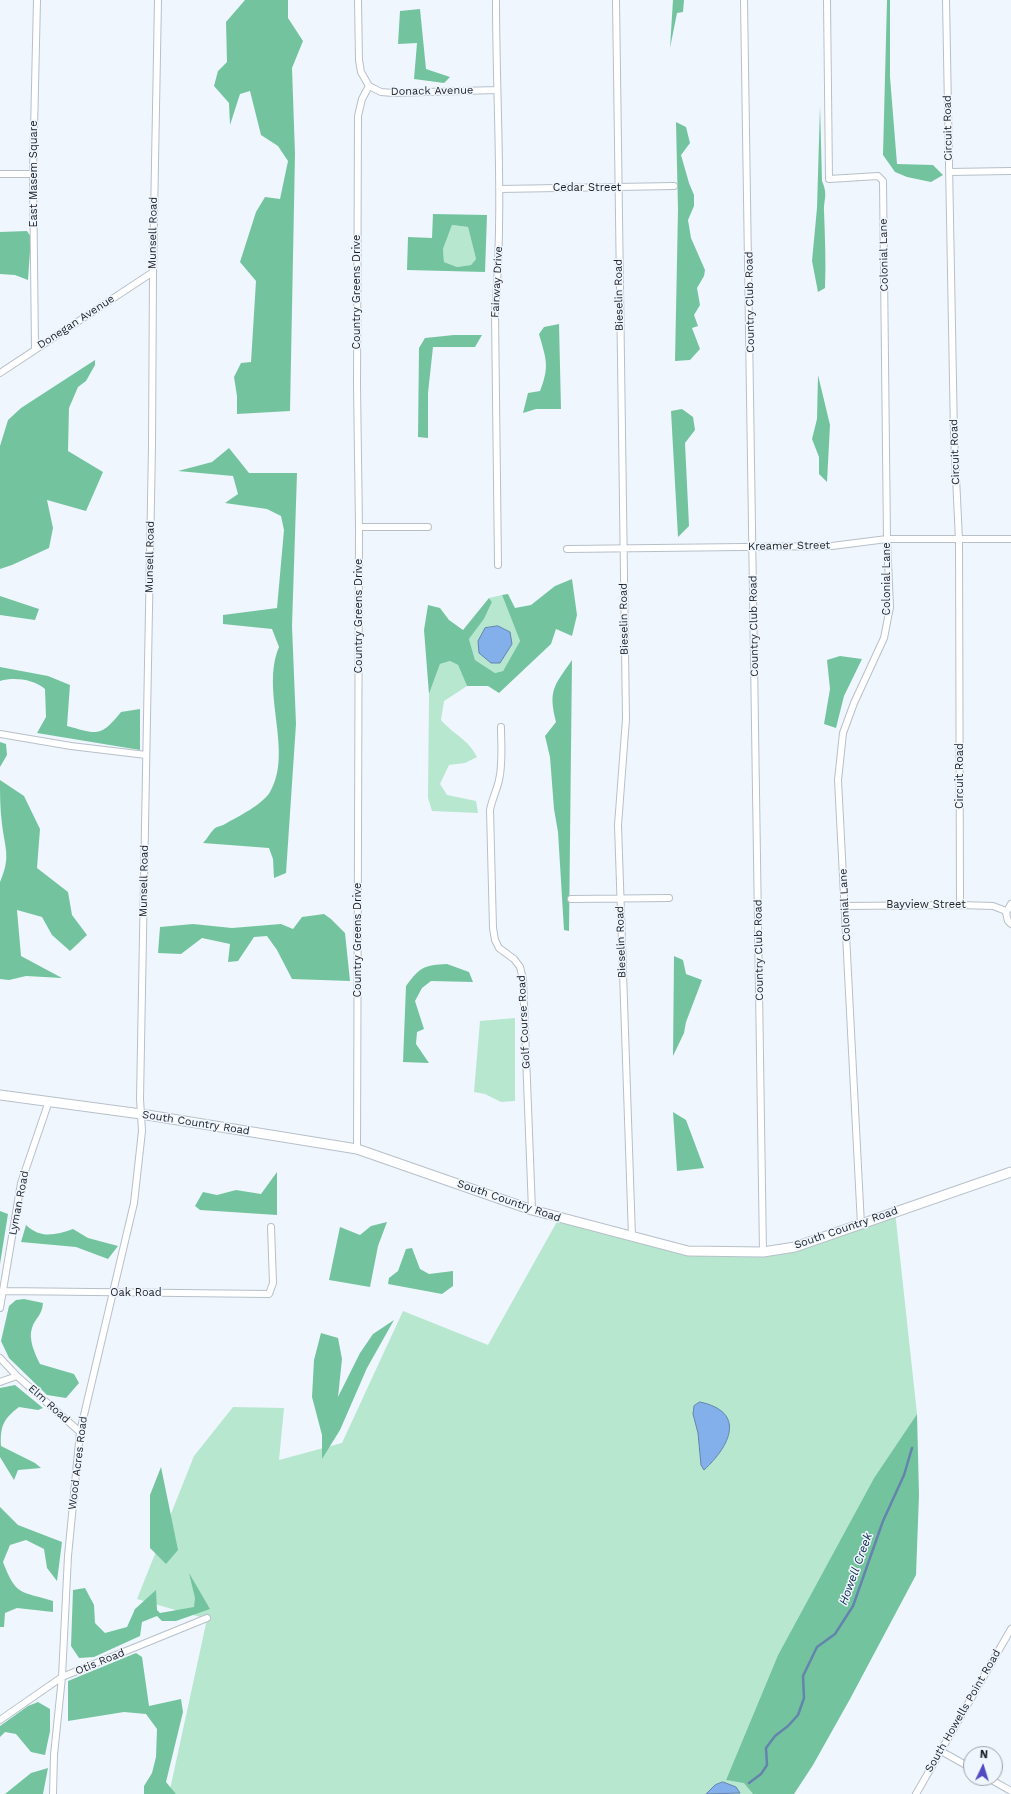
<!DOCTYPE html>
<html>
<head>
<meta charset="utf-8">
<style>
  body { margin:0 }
  #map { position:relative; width:1011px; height:1794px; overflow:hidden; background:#eff6fe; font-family:"Work Sans",sans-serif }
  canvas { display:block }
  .north { position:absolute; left:963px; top:1746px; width:40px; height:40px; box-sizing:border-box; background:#eff6fe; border:1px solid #9ba0a6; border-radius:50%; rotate:4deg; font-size:11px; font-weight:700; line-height:16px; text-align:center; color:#1c1f23 }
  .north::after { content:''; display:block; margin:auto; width:14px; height:18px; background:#524ac2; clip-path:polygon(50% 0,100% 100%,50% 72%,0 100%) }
</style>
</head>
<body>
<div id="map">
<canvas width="1011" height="1794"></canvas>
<div class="north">N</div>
</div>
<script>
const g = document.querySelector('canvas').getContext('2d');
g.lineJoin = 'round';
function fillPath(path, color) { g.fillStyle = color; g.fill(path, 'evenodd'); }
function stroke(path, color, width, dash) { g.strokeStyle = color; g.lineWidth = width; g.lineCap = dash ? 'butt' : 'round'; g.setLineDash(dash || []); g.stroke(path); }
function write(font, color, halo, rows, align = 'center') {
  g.font = font + ' "Work Sans",sans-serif'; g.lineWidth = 3; g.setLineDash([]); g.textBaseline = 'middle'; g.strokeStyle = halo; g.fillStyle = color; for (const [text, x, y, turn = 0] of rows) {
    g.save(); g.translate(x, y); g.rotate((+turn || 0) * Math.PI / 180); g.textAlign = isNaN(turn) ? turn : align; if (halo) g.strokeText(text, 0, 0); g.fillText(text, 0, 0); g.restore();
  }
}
const green = new Path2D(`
  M452 225 468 227 476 259 471 265 457 267 444 262 443 249Z
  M502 595 520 641 503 671 495 673 475 660 469 639 484 619 492 602 489 598Z
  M450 661 458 665 467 686 444 701 441 720C454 735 467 738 477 757L465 763 449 765 440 784 447 795 476 801 478 813 432 811 428 798 429 694 440 664Z
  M515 1018V1101L501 1102 485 1094 474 1092 480 1021Z
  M895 1211 917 1414 874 1478 778 1655 726 1780 744 1782 753 1794H169L207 1619 137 1599 194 1456 233 1407 284 1408 279 1460 342 1443 403 1311 488 1345 559 1218 688 1251 763 1252Z`);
const forest = new Path2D(`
  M245 0H288V18L303 41 292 68 295 154 290 411 237 414V396L234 377 241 363 251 362 256 281 240 262 256 212 265 197 280 199 288 161 278 146 261 135 250 91 240 94 230 125 229 103 214 86 218 71 227 62 226 22Z
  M673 0H684L683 12 677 13 670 48Z
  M887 0H890V77L897 164 933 165 943 175 931 182 907 177 895 172 883 155Z
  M420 9 426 69 450 77 444 83 414 79 417 43 398 44 400 11Z
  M820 106 822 181C828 195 824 198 824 211 825 237 826 263 825 288L818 292 812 261 817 208Z
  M676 122 686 127 690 143 681 155 689 183 694 195V206L688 220 691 238 705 270 704 276 697 288 700 305 694 315 698 326 692 328 700 349 690 360 675 361 678 210Z
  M433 214 487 215 485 272 407 270 408 237 432 238ZM452 225 468 227 476 259 471 265 457 267 444 262 443 249Z
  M27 231 31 237 28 280 15 275 0 274V232Z
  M559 324 561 409H536L523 413 528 393 540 391C550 366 546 359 539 334L544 327Z
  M454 335H482L475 347H433L428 393V438L418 437 419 348 425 338Z
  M95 360V365L86 381 78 387 69 408 68 451 103 472 86 511 47 500 53 528 49 548 12 565 0 569V446L8 420 21 408Z
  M818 375 830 425 827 482 819 474V457L812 439 817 419Z
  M682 409 693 417 695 430 685 443 689 526 678 537 671 411Z
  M229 448 249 473H297L292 626 296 724 286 873 274 878 273 859 269 848 203 843C207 839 210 833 214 829 217 826 222 826 225 824 239 816 262 805 270 792 294 752 260 691 279 647L272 629 223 624V615L277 608 284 530 281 516 267 509 225 503 238 494 233 476 178 471 212 462Z
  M572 579 577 615 572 636 556 629 551 644 499 693 488 686H467L458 665 450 661 440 664 429 694 424 630 428 605 440 608 449 620 463 630 489 598 492 602 484 619 469 639 475 660 495 673 503 671 520 641 502 595 508 594 515 608 531 605 555 586Z
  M0 596 39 609 35 620 0 615Z
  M840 656 862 659 844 696 836 728 824 724 830 689 827 660Z
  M572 660 569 931 564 930 558 832 554 809 550 757 545 736 556 722C548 690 554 686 572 660Z
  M0 667 48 676 70 685 67 726C97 734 100 738 121 712L140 709V750L37 733 46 717 45 689C33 679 14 677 0 681Z
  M0 742 6 744 7 755 0 767Z
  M0 780 24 796 40 829 37 868 68 892 72 915 87 935 70 951 52 935 42 917 17 910 21 956 62 978 26 976 9 980 0 979V882C11 857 5 849 2 824 0 809 0 795 0 780Z
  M324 914 331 919 345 933 350 981 292 979 277 950 267 936 254 937 238 961 228 962 230 944 202 938 181 954 158 953 160 927 193 924 232 928 281 924 293 929 302 917Z
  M674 956 683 960 686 974 702 980 686 1022 684 1033 673 1056Z
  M447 964 469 972 473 982 431 981 422 988 415 1001 424 1029 417 1032 416 1044 429 1063 403 1062 406 986C420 967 424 965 447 964Z
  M673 1112 686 1120 704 1168 677 1171Z
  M277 1172V1215L200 1210 195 1206 203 1192 217 1195 236 1190 261 1194Z
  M0 1211 8 1214 0 1264Z
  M387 1222 378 1246 370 1287 329 1280 340 1227 360 1235 371 1226Z
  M26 1225C41 1239 55 1235 73 1229L88 1238 118 1246 108 1259 76 1247 21 1242Z
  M412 1248 420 1269 429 1274 453 1271V1286L442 1294 388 1284 389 1278 398 1271 406 1249Z
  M24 1299 43 1303C42 1316 35 1318 32 1328 28 1339 35 1354 40 1364L74 1374 79 1383 66 1398 47 1395 9 1358 1 1341 9 1306 16 1300Z
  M394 1320 367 1368 340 1430 322 1459V1435L312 1397 314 1360 321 1333 338 1338 342 1359 338 1397 360 1353 373 1334Z
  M15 1385 43 1408 38 1410 19 1407C3 1419 0 1427 1 1446L35 1463 41 1468 18 1470 14 1480 0 1457V1388Z
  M917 1414 919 1495 916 1575 850 1699 813 1765 794 1794H753L744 1783 726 1780 778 1655 874 1478Z
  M161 1467 178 1550 166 1564 150 1548V1495Z
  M0 1507 18 1525 62 1542 57 1581 47 1568 44 1549 26 1540 10 1545 3 1562C16 1596 20 1591 53 1601V1612L17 1608 5 1613 4 1627H0Z
  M189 1573 210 1609 176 1621H162L157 1616 142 1622 140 1636 94 1657 79 1658 71 1646 73 1590 85 1588 94 1605 95 1623 105 1633 127 1627 135 1609 156 1590 157 1610 160 1613 194 1607 195 1598Z
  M136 1653 142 1657 149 1706 181 1699 183 1712 166 1782 176 1794H144V1786L152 1773 156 1757 157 1729 146 1714 124 1712 68 1721V1681Z
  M38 1702 50 1709V1731L45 1755 31 1752 16 1734 5 1732 0 1737V1726L28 1706Z
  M48 1768 43 1794H5L31 1773Z`);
const water = new Path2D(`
  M498 626 510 632 512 644 500 663H491L479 653 478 641 485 628Z
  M700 1402C747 1412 730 1446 704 1470L701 1465 698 1433 693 1414 694 1406Z
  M723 1782 736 1787 740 1793 706 1794 715 1785Z`);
const stream = new Path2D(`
  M749 1783 761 1774 767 1765 766 1748 775 1736 788 1726 798 1715 804 1698 803 1676 817 1647 835 1634 853 1606 883 1521 904 1475 912 1448`);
const minor = new Path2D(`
  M358 0 359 60 361 72 369 86
  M496 0C496 104 504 209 495 313L498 565
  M616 0 626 719 618 825 632 1237
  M744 0 763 1252
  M827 0 829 179 878 176 883 181 887 539 890 607 884 638 854 703 843 733 838 780 861 1225
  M946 0 954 435 959 540 960 905
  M369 86 381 92 393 93 496 90
  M949 172 1011 171
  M0 174H33
  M500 189 674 186
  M35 349 33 174 37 0
  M0 373 153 272
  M359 527H428
  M567 549 832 546 887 539H1011
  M501 727C501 744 503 763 499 780 497 790 492 799 490 810L493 928 495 940 499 948 514 959 520 967 523 979 532 1210
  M0 734 71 746 146 755
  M571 899 669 898
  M1011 904 1006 913 1008 921 1011 924
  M844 906 960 905 993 906 1006 911
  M357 1149 359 527 357 385 358 116 362 99 369 86
  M3 1291 269 1294 273 1283 271 1227
  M0 1308 21 1183 49 1101
  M0 1358 17 1376 80 1432
  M0 1382 17 1376
  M0 1720 62 1677 207 1618
  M941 1751 971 1768
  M988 1778 1011 1791
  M53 1794 54 1755 62 1677 68 1556 80 1432 134 1203 142 1131 140 1099 152 446 153 272 158 0
  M916 1794 1011 1629`);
const secondary = new Path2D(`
  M0 1095 141 1114 357 1149 532 1210 688 1251 763 1252 795 1247 1011 1172`);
const streetNames = [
  ["Donack Avenue",432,91,-1],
  ["Circuit Road",948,128,-91],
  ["East Masem Square",34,174,-90],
  ["Cedar Street",587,188],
  ["Munsell Road",153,233,-89],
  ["Colonial Lane",884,255,-91],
  ["Fairway Drive",497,282,-87],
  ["Country Greens Drive",357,292,-90],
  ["Bieselin Road",619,295,-91],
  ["Country Club Road",750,302,-91],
  ["Donegan Avenue",76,322,-33],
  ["Circuit Road",955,452,-92],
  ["Kreamer Street",789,546,-1],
  ["Munsell Road",150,557,-89],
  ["Colonial Lane",887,579,-90],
  ["Country Greens Drive",359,616,-90],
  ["Bieselin Road",624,619,-91],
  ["Country Club Road",754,626,-91],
  ["Circuit Road",960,776,-90],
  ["Munsell Road",144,881,-89],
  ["Colonial Lane",845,905,-93],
  ["Bayview Street",926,905],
  ["Country Greens Drive",358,940,-90],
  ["Bieselin Road",621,942,-92],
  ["Country Club Road",759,950,-91],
  ["Golf Course Road",524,1022,-93],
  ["South Country Road",196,1123,9],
  ["South Country Road",509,1201,19],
  ["Lyman Road",19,1203,-79],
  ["South Country Road",846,1228,-19],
  ["Oak Road",136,1293],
  ["Elm Road",49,1404,42],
  ["Wood Acres Road",78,1463,-83],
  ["Otis Road",100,1662,-22],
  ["South Howells Point Road",963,1711,-60]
];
const waterNames = [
  ["Howell Creek",856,1569,-70]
];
fillPath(green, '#b7e7cf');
fillPath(forest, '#73c49e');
fillPath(water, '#83b0ea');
stroke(water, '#6484ae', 1);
stroke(stream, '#6484ae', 2.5);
stroke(minor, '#b7c0c9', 8);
stroke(secondary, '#b7c0c9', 11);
stroke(minor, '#fff', 6);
stroke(secondary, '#fff', 9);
write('11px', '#1c1f23', '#eff6fe', streetNames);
write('italic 12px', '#0d2c51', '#eff6fe', waterNames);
</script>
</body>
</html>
